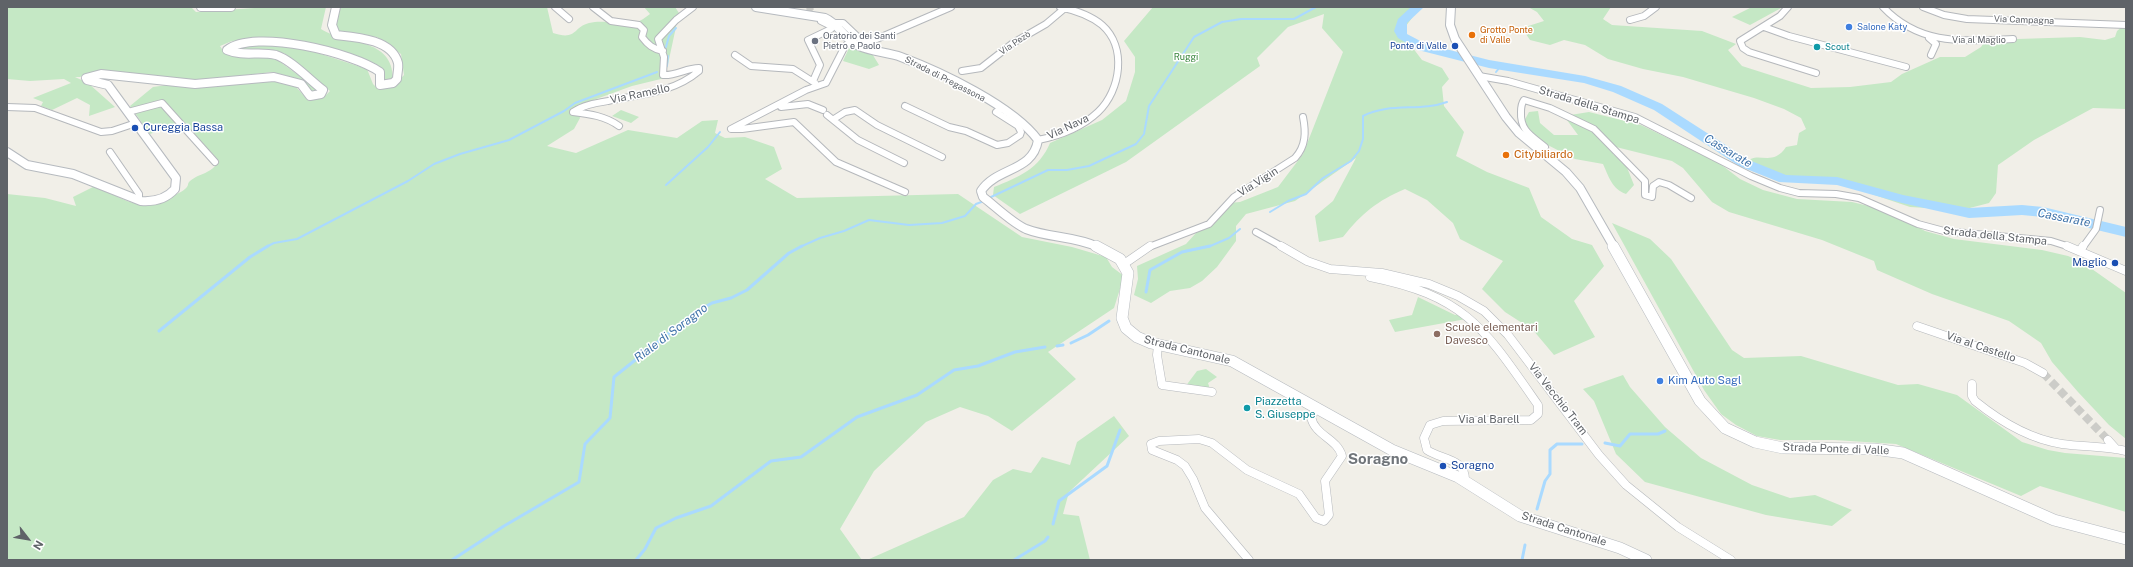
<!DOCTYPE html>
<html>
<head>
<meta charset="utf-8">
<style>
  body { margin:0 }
  #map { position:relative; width:2133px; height:567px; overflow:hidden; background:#f1efe8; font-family:"Public Sans",sans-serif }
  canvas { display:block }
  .frame { position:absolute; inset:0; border:8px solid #5f6368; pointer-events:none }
  .north { position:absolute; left:8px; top:519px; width:40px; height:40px; -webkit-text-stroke:3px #fff; paint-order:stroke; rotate:121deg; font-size:11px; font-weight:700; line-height:16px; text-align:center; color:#5f6368 }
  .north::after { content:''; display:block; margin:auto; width:14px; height:18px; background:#5f6368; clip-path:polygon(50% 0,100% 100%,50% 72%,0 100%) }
</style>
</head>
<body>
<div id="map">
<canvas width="2133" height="567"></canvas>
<div class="frame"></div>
<div class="north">N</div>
</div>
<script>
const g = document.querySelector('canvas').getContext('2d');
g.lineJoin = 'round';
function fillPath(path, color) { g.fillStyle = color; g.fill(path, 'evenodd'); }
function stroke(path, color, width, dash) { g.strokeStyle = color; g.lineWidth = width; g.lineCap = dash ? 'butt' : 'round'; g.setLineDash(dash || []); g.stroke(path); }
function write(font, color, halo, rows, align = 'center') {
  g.font = font + ' "Public Sans",sans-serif'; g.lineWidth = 3; g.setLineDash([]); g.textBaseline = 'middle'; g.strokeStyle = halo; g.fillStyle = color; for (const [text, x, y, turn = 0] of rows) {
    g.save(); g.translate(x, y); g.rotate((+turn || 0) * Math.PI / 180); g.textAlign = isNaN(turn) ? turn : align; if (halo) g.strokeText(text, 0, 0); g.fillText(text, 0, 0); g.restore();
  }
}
const green = new Path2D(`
  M7 7H191L196 12 269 7H326L321 29C346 45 393 37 393 79L389 82 383 80 381 68 375 64 284 38 232 41 220 46 224 52 272 56 316 88 318 92 314 93 299 79 272 72 204 80 91 72 80 77H75L88 83 115 107 89 116 90 105 77 98 52 110 41 106 43 102 33 98 71 83 64 79 30 81 7 79Z
  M341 7H547L553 33C577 41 573 27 589 23 615 17 624 35 650 14L644 7H675L679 13 665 78 632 86 577 106 580 118 574 129 547 146 576 153 628 130 677 138 702 121 718 120 715 133 725 138 745 137 774 147 782 169 765 179 797 198 958 194 1022 237 1072 247 1106 257 1112 267 1124 276 1114 308 1048 352 1076 379 1012 431 988 416 960 407 926 422 874 471 840 529 862 560H7V194L45 198 76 206 73 197 97 185C125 201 136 211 168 198 174 195 183 192 187 187 189 184 187 184 190 181 201 172 210 175 219 161L183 121 150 134 130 106 153 87 174 84 265 78 296 87 307 99 323 98 330 91 284 53 233 49 281 41 367 69 373 84 377 88 394 86 404 75 401 54 377 37 342 33 334 28Z
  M1153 7H1420L1406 26V39L1422 60 1442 68 1449 79 1442 87 1444 106 1464 132 1456 156 1487 172 1529 188 1541 217 1572 239 1592 245 1604 266 1574 301 1595 337 1554 355 1533 330 1505 312 1482 289 1503 261 1460 239 1453 223 1427 200 1405 189C1377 201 1362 213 1343 237L1319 242 1315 216 1333 201 1356 158 1295 201 1246 214 1236 226V241L1217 267 1202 281 1190 288 1170 291 1151 303 1134 295 1138 279 1137 266 1186 244 1214 213 1229 203 1240 202 1278 187 1303 154 1343 52 1322 28 1324 14 1288 27 1257 58 1260 66 1126 162 1020 214 993 195 994 187C1019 177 1039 169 1050 143L1102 120 1126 101 1135 72V57L1124 41Z
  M1528 7H1611L1603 19 1612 25 1702 31 1736 44 1728 50 1742 66 1811 88 1850 87 1891 82 1902 74 1940 57H1965L1981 47 1986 40 2080 37 2105 40 2115 37 2117 31 2123 26H2126V109L2093 108 2034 140 1998 165 1996 193 1989 203 1962 210 1910 207 1842 184 1796 180 1747 162C1757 150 1772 168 1786 147L1797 145 1799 133 1806 129 1801 118 1784 109 1754 98 1683 77 1643 69 1608 59 1585 45 1564 40 1550 45 1530 40 1522 28 1544 21 1537 12Z
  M1752 7H1783L1750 25 1732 17Z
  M852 47 871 52 879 65 869 69 843 61 849 48Z
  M621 110 639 117 631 123 612 116Z
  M1538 111 1540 123 1554 135H1578L1564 116 1589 112 1641 125 1719 163 1740 179 1763 190 1797 199 1852 202 1889 211 1925 231 1954 239 2042 250 2068 256 2082 262 2126 293V439L2109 425 2078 392 2052 362 2041 343 2009 321 1932 294 1877 270 1874 261 1822 240 1729 212 1712 202 1683 168 1672 161 1616 147 1613 154 1626 165 1634 185 1626 194C1612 189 1609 177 1603 164L1575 159 1536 139 1523 123 1529 112Z
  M1612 223 1650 239 1671 259 1732 350 1744 358 1801 356 1898 385 1918 384 1957 395 2022 442 2048 450 2065 453 2126 458V512L2040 486 2021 496 1896 444 1834 440H1780L1757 436 1736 425 1721 414 1704 390Z
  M1418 297 1455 315 1458 314 1466 319 1395 332 1389 320 1412 315Z
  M1206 369 1217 377 1208 383 1211 392 1185 387 1197 371Z
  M1623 375 1630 387 1665 427 1701 458 1752 485 1790 498 1815 495 1852 510 1832 526 1766 515 1645 482 1616 454 1594 401 1583 389Z
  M1114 416 1129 436 1069 492 1063 514 1079 516 1090 560H867L964 517 993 480 1013 469 1031 473 1042 457 1070 465 1077 442Z`);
const streamFar1 = new Path2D(`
  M666 47 669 36 676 28
  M667 66 668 56
  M1496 72 1500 67
  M666 185 708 147 720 132
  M989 198 1048 170H1067L1089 166 1136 144 1144 134 1149 106 1194 37 1222 22 1241 19H1294L1316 7
  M1270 212 1288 201 1306 194 1323 178 1351 161 1359 151 1363 139V116C1390 102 1420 112 1447 102
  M266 247 274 243 297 239 408 181 434 164 460 154 509 140 564 111 575 103 657 72
  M800 247 820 238 844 231 869 220 909 225 942 223 965 216 976 204 984 201
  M1208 247 1229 238 1240 229`);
const stream = new Path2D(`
  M1146 292 1150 270 1182 252 1210 246
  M159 331 250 257 268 246
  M1071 343 1088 335 1109 321
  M1057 346 1063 345
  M1605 443 1620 446 1630 434H1658L1665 431
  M1537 509 1545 481 1550 474V450L1557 444H1582
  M1053 524 1059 501 1107 466 1120 430
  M452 560 504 526 579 482 585 444 610 418 614 377 693 314 712 303 731 298 747 290 789 253 802 246
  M636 560 645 549 656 528 676 518 711 506 771 461 801 457 857 417 917 395 954 370 978 366 1015 352 1045 347
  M1014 560 1045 541 1048 537
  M1522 560 1525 545`);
const river = new Path2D(`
  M1411 7H1424L1407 23V34L1426 44 1489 60 1585 76 1621 86 1662 104 1749 160 1786 175 1837 177 1903 195 1969 208 2022 205 2043 207 2126 227V237L2043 217 2022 215 1969 218 1902 203 1837 185 1779 182 1739 166 1654 110 1613 92 1584 83 1489 68 1418 50 1398 38 1394 31 1398 19Z`);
const streetTunnelFar1 = new Path2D(`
  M808 11 812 7`);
const streetTunnel = new Path2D(`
  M2043 373 2108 440`);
const streetFar1 = new Path2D(`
  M555 7 569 19
  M593 7 611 21 639 25 644 30 642 37C648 45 653 49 663 51
  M1788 7 1780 16 1740 41 1743 48 1749 52 1816 73
  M1883 7C1920 46 1963 41 2013 39
  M1923 7 1944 15 1967 19 2126 25
  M1630 20 1644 16 1656 7
  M836 23H843L862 41H872L951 7
  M1764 27 1789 36 1906 67
  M1929 38 1936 44 1931 55
  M851 41 845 46 826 83 806 90 731 129H742L794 122 836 162 905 192
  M735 55 751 66 793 69 815 83
  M962 71 981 68 1013 43 1046 24 1065 8
  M1479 76 1508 81 1635 117 1751 176 1780 188 1799 193 1836 194 1859 198 1918 224 1944 231 2051 241 2070 247
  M813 81 820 65 808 40 831 29 829 25 821 21
  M905 106 949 127 966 131 997 145 1008 143 1020 135 1021 132 1018 126 996 112 1001 108
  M7 107 35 108 101 132 112 131 136 123
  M781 107 808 104 823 110
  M128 112 162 103 215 162
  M827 115 858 140 904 163
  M834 119 845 112 855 110 877 125 942 157
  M619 126C605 116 590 114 573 112 583 105 596 103 608 101 641 94 673 93 699 71V68C686 68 676 76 663 75L664 57 658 39 676 20 693 7
  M1038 140C1059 136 1082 127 1098 112 1121 90 1127 47 1102 25 1090 15 1074 10 1060 7
  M1541 151 1545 147C1532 136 1520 131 1521 112 1521 108 1521 104 1524 100L1550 108 1594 129 1645 181V195L1652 197 1653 186 1659 182 1669 185 1691 198
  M110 152 139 194V200
  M1256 232 1283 247
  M1149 247 1209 224 1234 197 1295 158C1306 146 1306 132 1303 117
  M2083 247 2096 229 2100 210`);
const street = new Path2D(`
  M1281 246 1307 261 1330 269 1382 273 1429 284 1458 296 1484 311 1508 335 1599 455 1626 485 1678 527 1731 560
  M2067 246 2126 271
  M2080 251 2083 246
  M1124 264 1150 246
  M1370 277C1466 296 1485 329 1538 405V414L1531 420 1443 421 1430 425 1424 438 1427 450C1442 460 1466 458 1465 481
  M1917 326 2025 363 2043 373
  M1158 345 1157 355 1162 385 1212 392
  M1972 384V396L1975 401C2001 422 2029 439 2062 444 2083 447 2105 446 2126 451
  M2108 440 2116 449
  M1249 560 1205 508 1193 479 1185 466 1177 460 1152 450 1151 444 1159 441 1199 439 1212 443 1247 470 1299 494 1316 518 1324 521 1329 515 1325 481 1342 456C1337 438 1315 436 1311 417L1316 408`);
const secondaryFar1 = new Path2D(`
  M201 7H231
  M756 7 825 18C839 24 844 39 857 45 871 52 887 52 901 57 941 72 1013 106 1038 140 1033 172 997 167 981 191L983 197C995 206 1012 223 1026 229 1049 238 1075 236 1098 247
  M1451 7 1450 25 1455 39 1506 117 1519 133 1566 172 1580 188 1614 247
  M7 152 27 165 73 174 141 201C154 202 166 199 175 189L176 178 108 85 87 80 86 78 101 74 195 84 274 77 301 84 310 96 321 94 323 90C311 81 290 59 276 55 259 51 243 57 227 50 254 28 354 53 380 72V85L393 83 397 79C397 74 399 68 398 63 392 39 355 37 336 35L332 25 336 7`);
const secondary = new Path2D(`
  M1096 246 1120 259 1128 273 1122 318 1126 328 1137 337 1151 343 1232 361 1392 450 1458 477 1520 516 1620 548 1646 560
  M1613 246 1700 401 1725 428 1755 442 1783 448 1874 449 1903 453 2054 520 2126 539`);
const markers = [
  [1849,27,4,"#3f7fe0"],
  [1472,35,4,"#e8710a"],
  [815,41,4,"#6b7280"],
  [1455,46,4,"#1a4fb4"],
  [1817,47,4,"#0f9aa8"],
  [135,128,4,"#1a4fb4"],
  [1506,155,4,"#e8710a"],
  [2115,263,4,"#1a4fb4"],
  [1437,334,4,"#8d6e63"],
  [1660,381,4,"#3f7fe0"],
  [1247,408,4,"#0f9aa8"],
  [1443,466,4,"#1a4fb4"]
];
const farStreetnames = [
  ["Via Campagna",2024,20,2],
  ["Via al Maglio",1979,40],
  ["Via Pezò",1015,43,-34],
  ["Strada di Pregassona",945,79,27]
];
const farShopnames = [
  ["Salone Katy",1857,27]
];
const farFoodnames = [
  ["Grotto Ponte",1480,30],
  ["di Valle",1480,40]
];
const farWorshipnames = [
  ["Oratorio dei Santi",823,36],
  ["Pietro e Paolo",823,46]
];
const farTransitnames = [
  ["Ponte di Valle",1447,46]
];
const farCulturenames = [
  ["Scout",1825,47]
];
const farParknames = [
  ["Ruggi",1186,57]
];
const streetNames = [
  ["Via Ramello",640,94,-12],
  ["Strada della Stampa",1589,105,17],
  ["Via Nava",1068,127,-25],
  ["Via Vigìn",1258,182,-32],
  ["Strada della Stampa",1995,236,6],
  ["Via al Castello",1981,347,19],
  ["Strada Cantonale",1187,350,14],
  ["Via Vecchio Tram",1558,399,52],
  ["Via al Barell",1489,420],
  ["Strada Ponte di Valle",1836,449,2],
  ["Strada Cantonale",1564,529,18]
];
const transitNames = [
  ["Cureggia Bassa",143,128],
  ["Maglio",2107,263,"right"],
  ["Soragno",1451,466]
];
const foodNames = [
  ["Citybiliardo",1514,155]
];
const educationNames = [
  ["Scuole elementari",1445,328],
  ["Davesco",1445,341]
];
const shopNames = [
  ["Kim Auto Sagl",1668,381]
];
const cultureNames = [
  ["Piazzetta",1255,402],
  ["S. Giuseppe",1255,415]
];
const waterNames = [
  ["Cassarate",1728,151,31],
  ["Cassarate",2064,218,11],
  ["Riale di Soragno",671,333,-37]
];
const districtNames = [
  ["Soragno",1378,459]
];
fillPath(green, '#c5e8c5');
stroke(streamFar1, '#aadaff', 2);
stroke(stream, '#aadaff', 3);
fillPath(river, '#aadaff');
stroke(streetTunnelFar1, '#ccccc8', 6, [6, 3]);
stroke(streetTunnel, '#ccccc8', 8, [8, 4]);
stroke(streetFar1, '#b5b8bc', 8);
stroke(street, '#b5b8bc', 9);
stroke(secondaryFar1, '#b6babf', 10);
stroke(secondary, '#b6babf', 12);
stroke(streetFar1, '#fff', 6);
stroke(street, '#fff', 8);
stroke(secondaryFar1, '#fff', 8);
stroke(secondary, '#fff', 11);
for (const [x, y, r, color] of markers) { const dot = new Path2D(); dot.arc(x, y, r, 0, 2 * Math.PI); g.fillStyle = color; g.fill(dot); stroke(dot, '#fff', 1.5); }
write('9px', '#5f6368', '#fff', farStreetnames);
write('9px', '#366cbe', '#fff', farShopnames, 'left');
write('9px', '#c56008', '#fff', farFoodnames, 'left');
write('9px', '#5b616d', '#fff', farWorshipnames, 'left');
write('9px', '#164399', '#fff', farTransitnames, 'right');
write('9px', '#0d838f', '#fff', farCulturenames, 'left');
write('9px', '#348238', '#fff', farParknames);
write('11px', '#5f6368', '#fff', streetNames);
write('11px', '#164399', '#fff', transitNames, 'left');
write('11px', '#c56008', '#fff', foodNames, 'left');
write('11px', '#785e54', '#fff', educationNames, 'left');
write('11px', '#366cbe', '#fff', shopNames, 'left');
write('11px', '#0d838f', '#fff', cultureNames, 'left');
write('italic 12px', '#4174aa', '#fff', waterNames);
write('bold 15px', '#70757a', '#fff', districtNames);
</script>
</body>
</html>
